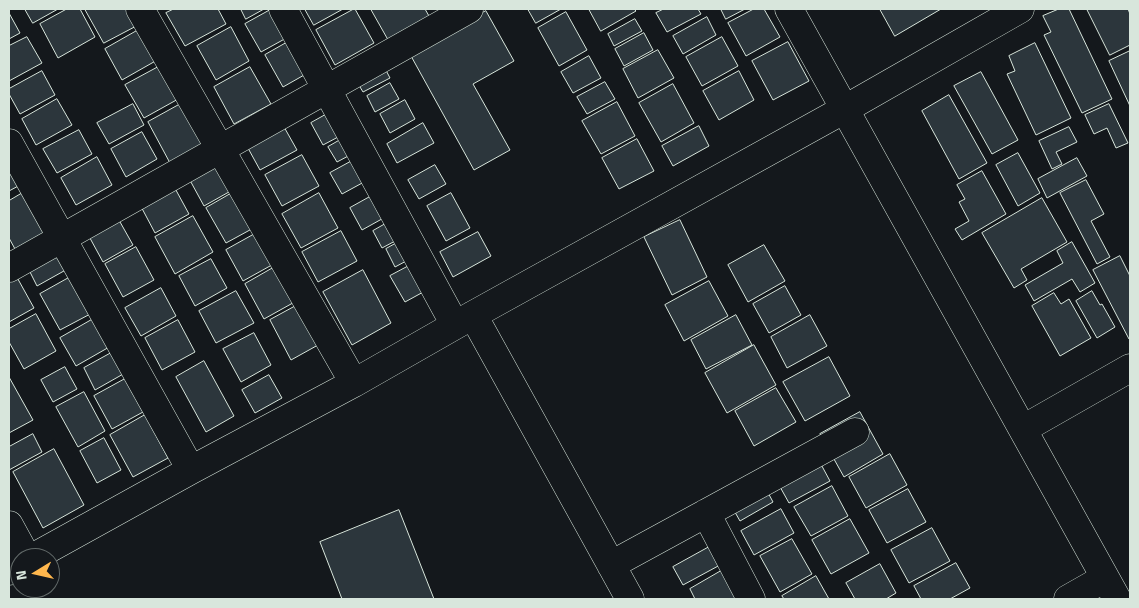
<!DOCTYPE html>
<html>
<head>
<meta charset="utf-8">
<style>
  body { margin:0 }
  #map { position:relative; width:1139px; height:608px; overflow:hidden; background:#14181c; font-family:"Titillium Web",sans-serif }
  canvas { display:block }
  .frame { position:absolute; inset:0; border:10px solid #d8e6dc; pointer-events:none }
  .north { position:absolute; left:10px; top:548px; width:50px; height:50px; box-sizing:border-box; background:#14181c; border:1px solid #626a69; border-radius:50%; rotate:261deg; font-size:14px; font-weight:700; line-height:20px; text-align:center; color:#d8e6dc }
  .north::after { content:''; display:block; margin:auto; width:18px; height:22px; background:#ffb74d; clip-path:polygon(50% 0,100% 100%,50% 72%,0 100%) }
</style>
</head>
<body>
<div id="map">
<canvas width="1139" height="608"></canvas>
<div class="frame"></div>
<div class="north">N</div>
</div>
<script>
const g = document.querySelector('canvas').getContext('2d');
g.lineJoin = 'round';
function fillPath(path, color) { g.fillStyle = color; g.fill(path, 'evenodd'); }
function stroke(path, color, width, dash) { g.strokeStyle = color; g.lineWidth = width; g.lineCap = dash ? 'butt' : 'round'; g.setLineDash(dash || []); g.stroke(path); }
const building = new Path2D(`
  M25 9H58L33 23Z
  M67 9H80L95 37 58 58 40 24Z
  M85 9H134L142 23 104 43Z
  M174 9H218L226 24 185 46 166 13Z
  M241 9H264L246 19Z
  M272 9 299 31 261 52 245 24Z
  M305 9H343L314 25Z
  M354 9H355L374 43 335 65 316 30Z
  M371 9H425L429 16 388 39Z
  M528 9H561L536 23Z
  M589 9H634L636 11 601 31Z
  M664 9H698L701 14 667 32 656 13Z
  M721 9H745L726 19Z
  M754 9H764L780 37 746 56 728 23Z
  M880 9H941L895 36Z
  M1059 9H1069L1112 99 1082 113 1044 35 1051 32 1043 16Z
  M1087 9H1128L1130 14V45L1110 55Z
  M486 11 514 61 473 84 510 150 474 170 411 56V52Z
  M566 12 587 50 559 66 538 28Z
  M9 13 20 33 9 39Z
  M707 17 716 35 683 54 673 36Z
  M635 19 642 31 614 46 608 34Z
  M231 27 249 61 216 80 197 46Z
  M142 28 159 59 122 80 105 49Z
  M644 33 653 50 624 66 615 49Z
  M302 34 320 66 283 87 265 55Z
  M27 37 42 63 9 81V46Z
  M722 37 738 66 702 86 686 57Z
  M788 42 809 81 773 100 752 61Z
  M1035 43 1071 118 1036 135 1007 74 1015 71 1009 56Z
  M658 50 674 78 638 98 623 69Z
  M1130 51V106L1109 61Z
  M378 55 390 78 363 92 350 70Z
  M589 56 601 78 573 93 561 72Z
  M162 65 180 98 144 118 125 85Z
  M250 67 271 104 234 124 214 87Z
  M42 71 55 95 20 114 9 94V89Z
  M739 71 754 100 719 120 703 91Z
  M981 72 1018 140 992 154 954 86Z
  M605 82 615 99 587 114 577 97Z
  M390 83 399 99 375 112 367 96Z
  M673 84 694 123 661 142 639 103Z
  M949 95 987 163 959 179 922 111Z
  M57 99 72 125 36 145 22 119Z
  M405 100 415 119 390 133 380 114Z
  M186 101 208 142 170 163 148 122Z
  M617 102 635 136 601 154 582 121Z
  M133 104 144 125 109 144 97 123Z
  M345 104 357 127 323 145 311 123Z
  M1109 104 1128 143 1116 148 1107 128 1094 134 1085 115Z
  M279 118 297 150 260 170 243 139Z
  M423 123 434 143 397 163 387 144Z
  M699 126 709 146 673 166 662 146Z
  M1069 127 1077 142 1056 152 1062 164 1052 169 1039 141Z
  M79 130 92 154 57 173 43 149Z
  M356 131 365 147 337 162 328 147Z
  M142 132 157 159 126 177 111 149Z
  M637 139 654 171 619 189 602 158Z
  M1018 153 1040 193 1018 206 996 165Z
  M219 155 236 188 204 206 186 173Z
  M302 155 319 186 282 206 265 175Z
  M363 155 375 176 342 194 330 173Z
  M97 157 112 185 76 205 61 178Z
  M9 158 22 184 9 191Z
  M1077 158 1087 176 1047 198 1038 179Z
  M435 165 446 184 419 199 408 180Z
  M982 171 1006 214 962 240 955 229 969 221 959 202 965 199 957 185Z
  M1086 180 1104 214 1091 221 1110 257 1097 264 1060 193Z
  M171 181 189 214 155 233 137 199Z
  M386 188 398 210 362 230 350 208Z
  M239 189 259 225 226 243 206 208Z
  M26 191 47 231 15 249 9 238V201Z
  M319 193 338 228 301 248 282 214Z
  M451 193 470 228 446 241 427 206Z
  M1042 198 1067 242 1021 269 1027 280 1014 288 982 233Z
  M115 213 133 245 103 262 85 229Z
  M403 214 412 232 382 248 373 231Z
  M193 216 213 252 175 274 155 237Z
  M680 220 707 277 672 295 644 237Z
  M262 230 279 261 243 281 226 250Z
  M341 231 357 261 318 282 302 252Z
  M478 232 491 256 453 277 440 252Z
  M413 234 423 252 395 267 386 249Z
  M1072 242 1095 283 1080 292 1072 279 1034 301 1025 285 1063 263 1057 251Z
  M764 245 785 281 748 302 728 265Z
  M61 247 71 267 37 286 27 266Z
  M136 247 154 280 123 297 105 264Z
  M1120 256 1130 276V338L1129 339 1093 270Z
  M211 259 227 288 195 306 179 276Z
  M422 259 436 285 405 302 390 276Z
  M280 264 300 299 264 319 245 284Z
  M363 270 391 323 352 345 323 292Z
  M14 272 34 308 9 322V275Z
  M74 275 94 312 60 330 40 294Z
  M709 281 728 316 684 341 665 305Z
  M785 286 801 315 769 333 753 304Z
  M161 288 176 316 141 336 125 308Z
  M236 291 254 323 216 343 199 311Z
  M1092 291 1100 305 1102 304 1115 327 1097 338 1076 301Z
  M1054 293 1061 304 1069 299 1091 338 1060 356 1032 306Z
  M305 301 327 340 291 360 270 320Z
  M36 314 56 351 24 369 9 342V329Z
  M736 315 752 345 706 369 691 340Z
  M810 315 827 346 787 368 771 337Z
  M95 318 111 346 76 366 60 338Z
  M178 320 195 352 162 370 145 338Z
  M254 333 271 365 241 382 223 349Z
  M754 345 776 385 727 413 705 373Z
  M113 352 125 373 95 390 84 368Z
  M829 357 850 396 805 421 783 382Z
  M204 361 234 416 206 432 176 377Z
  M65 367 77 389 53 402 41 380Z
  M269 375 282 398 255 413 242 390Z
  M9 377 33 420 9 433Z
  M125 379 143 412 112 429 94 396Z
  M776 388 796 422 754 446 735 411Z
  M84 392 105 431 78 447 56 407Z
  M860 412 883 454 844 477 820 434Z
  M145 415 168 458 133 477 110 435Z
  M33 434 42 452 9 470V447Z
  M104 438 121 470 97 483 80 451Z
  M810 444 830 481 789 503 769 467Z
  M54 449 84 505 43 528 13 472Z
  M890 454 907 485 866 508 849 477Z
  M757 472 773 502 740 521 723 491Z
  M832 486 848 516 811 536 794 507Z
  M908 489 926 522 887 543 869 510Z
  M781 509 794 533 754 555 741 531Z
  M399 510 434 599H342L320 542Z
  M850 519 869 553 831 574 812 540Z
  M932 528 950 561 909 583 891 550Z
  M792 539 812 574 780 592 760 556Z
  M711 546 720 565 683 585 673 567Z
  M956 563 970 588 950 599H921L914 586Z
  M880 564 896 593 886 599H855L846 583Z
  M728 567 742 595 734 599H695L690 589Z
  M816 576 829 599H784L782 596Z`);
const minor = new Path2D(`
  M140 9 354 383
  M283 9 455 325
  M789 9 1117 599
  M9 143 191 470
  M9 268 469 9
  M473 315 630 599
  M1023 429 1130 368
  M706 513 751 599
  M9 525 27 558
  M32 558 191 470 354 383 473 315 845 109 1020 9
  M611 565 855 432
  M9 571 20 564
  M1068 599 1105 578`);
fillPath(building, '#2c363c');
stroke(building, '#d8e6dc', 1);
stroke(minor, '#d8e6dc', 29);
stroke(minor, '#14181c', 28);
</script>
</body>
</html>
